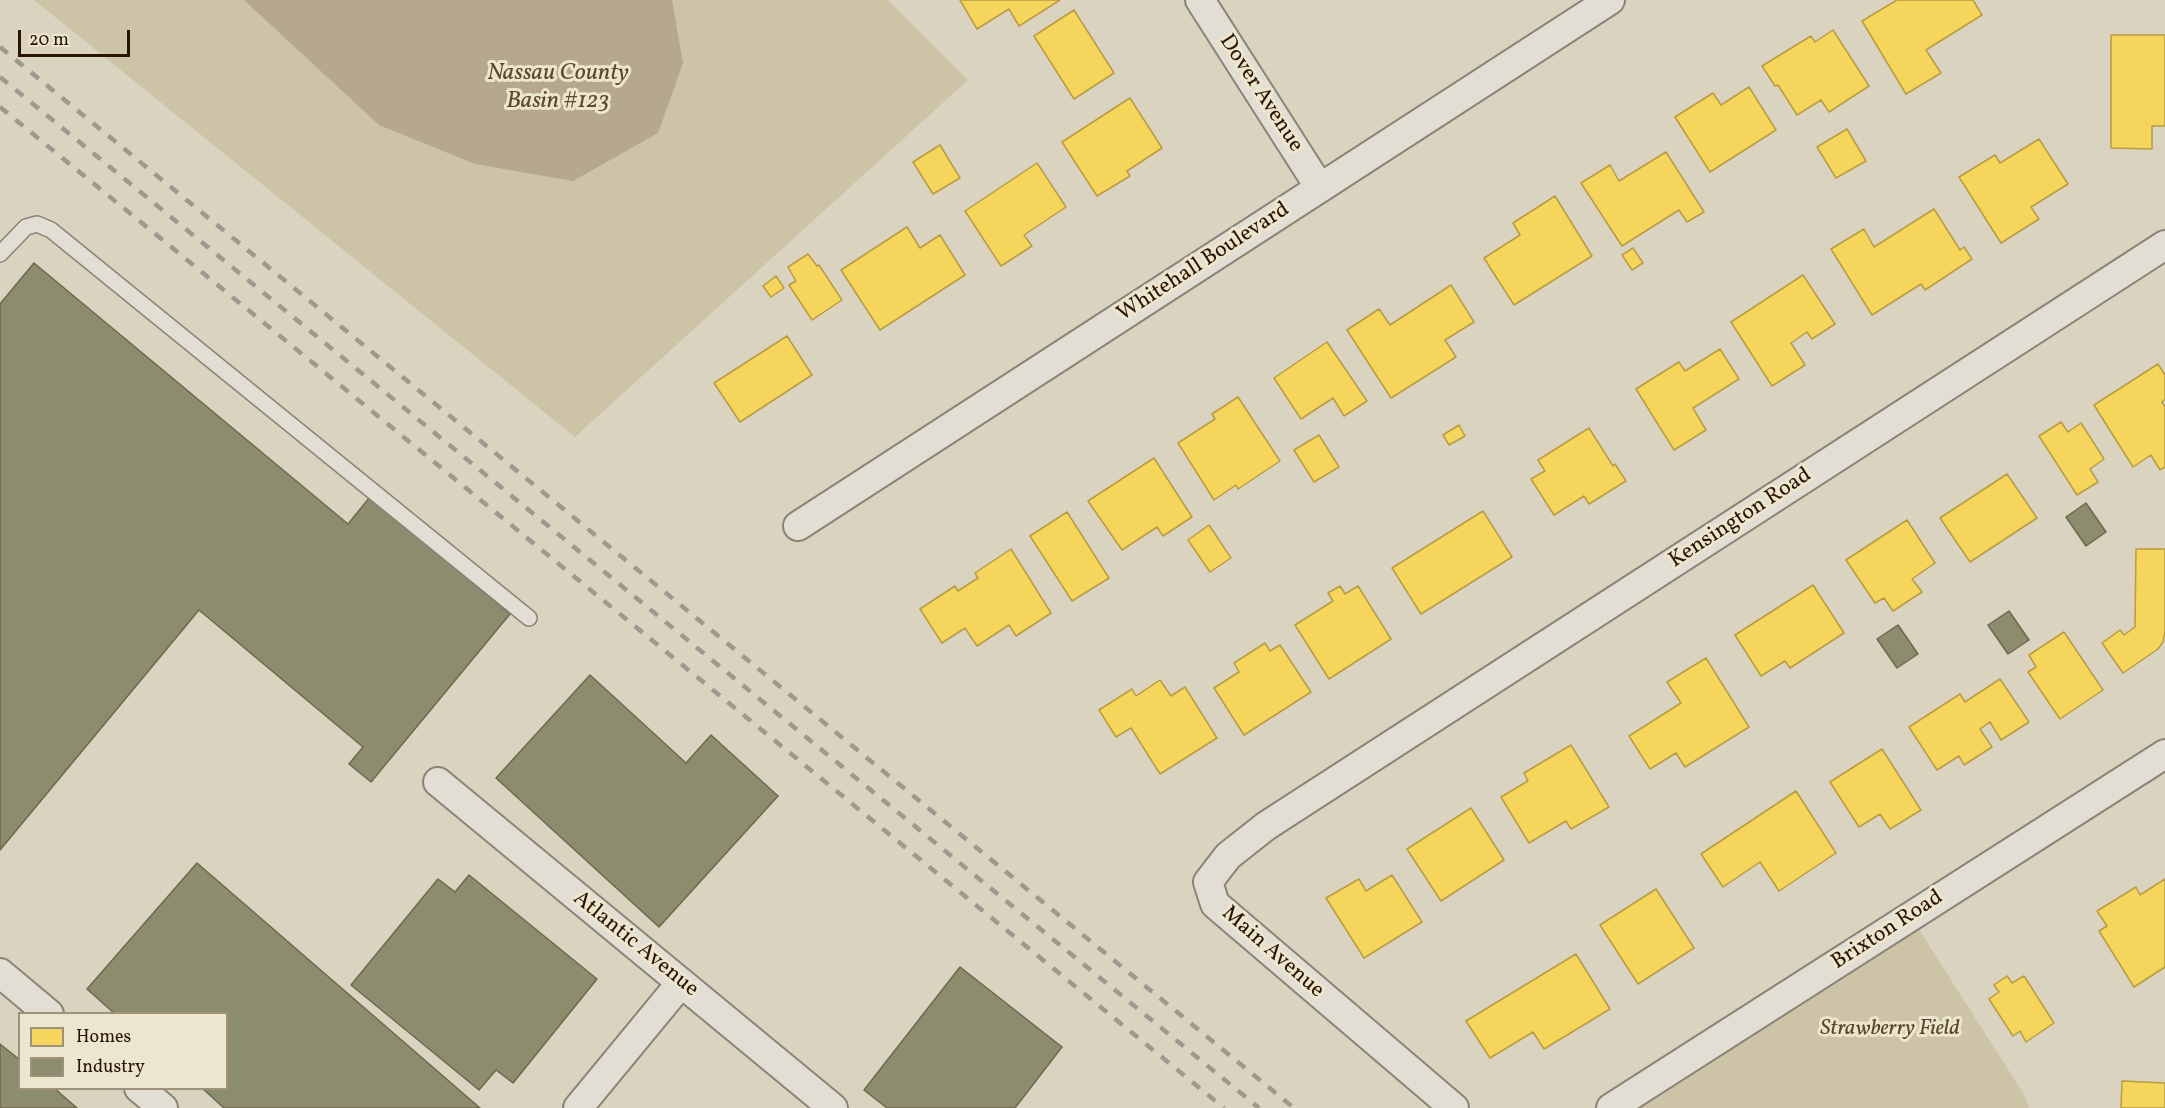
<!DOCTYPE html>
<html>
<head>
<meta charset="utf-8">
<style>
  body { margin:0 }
  #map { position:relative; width:2165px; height:1108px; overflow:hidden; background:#d9d3bf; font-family:Vollkorn,serif }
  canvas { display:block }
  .legend { position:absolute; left:18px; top:1012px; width:210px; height:78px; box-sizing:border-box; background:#ede6ce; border:2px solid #9f927c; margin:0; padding:8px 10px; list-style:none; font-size:18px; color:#2a1501 }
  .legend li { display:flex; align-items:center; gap:12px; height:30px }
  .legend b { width:30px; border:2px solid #9f927c }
  .scale { position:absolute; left:18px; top:30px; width:112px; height:27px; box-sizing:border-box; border:3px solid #2a1501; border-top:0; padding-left:8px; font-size:18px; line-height:21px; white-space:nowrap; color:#2a1501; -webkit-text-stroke:4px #ede6ce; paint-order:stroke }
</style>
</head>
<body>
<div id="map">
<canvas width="2165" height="1108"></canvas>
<ul class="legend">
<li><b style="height:16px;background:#f6d55c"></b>Homes</li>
<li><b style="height:16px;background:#8c8c6e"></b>Industry</li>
</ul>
<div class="scale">20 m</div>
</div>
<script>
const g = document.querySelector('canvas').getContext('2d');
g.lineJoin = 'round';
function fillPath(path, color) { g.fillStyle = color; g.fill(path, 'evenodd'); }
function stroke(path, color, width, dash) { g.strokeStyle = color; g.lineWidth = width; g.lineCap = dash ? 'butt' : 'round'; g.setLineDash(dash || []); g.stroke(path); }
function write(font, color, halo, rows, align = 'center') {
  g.font = font + ' Vollkorn,serif'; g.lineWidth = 6; g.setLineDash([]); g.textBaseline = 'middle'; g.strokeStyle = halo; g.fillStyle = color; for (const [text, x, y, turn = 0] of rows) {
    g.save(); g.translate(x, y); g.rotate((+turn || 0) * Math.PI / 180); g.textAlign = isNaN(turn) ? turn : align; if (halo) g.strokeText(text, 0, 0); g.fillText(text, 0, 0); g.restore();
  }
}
const green = new Path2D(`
  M34 0H888L968 80 575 437Z
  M1914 922 2023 1093 2029 1108H1623Z`);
const water = new Path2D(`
  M244 0H672L683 63 658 133 573 181 475 164 379 125Z`);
const homes = new Path2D(`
  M960 0H1060L1019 26 1009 9 977 29Z
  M1897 0H1973L1982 15 1926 50 1941 73 1906 94 1862 21Z
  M1074 10 1114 73 1074 99 1034 36Z
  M1833 30 1869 86 1829 112 1821 100 1797 115 1778 85 1775 86 1762 66 1811 36 1815 42Z
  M2111 35H2165V126H2152V149L2111 148Z
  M1749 87 1776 130 1710 172 1675 117 1713 93 1721 105Z
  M1130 98 1162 148 1127 171 1130 176 1097 196 1062 142Z
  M1847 129 1866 161 1836 178 1817 147Z
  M2039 139 2068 184 2031 207 2039 219 2001 243 1959 177 1995 155 2000 163Z
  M940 145 960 178 933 194 913 162Z
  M1666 152 1704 212 1687 222 1679 210 1622 246 1581 183 1610 165 1619 181Z
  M1037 163 1066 207 1024 235 1032 246 1001 266 965 211Z
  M1555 196 1592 256 1514 305 1484 258 1520 235 1513 223Z
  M1934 209 1960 250 1964 247 1972 259 1925 290 1921 284 1872 315 1831 249 1864 229 1874 247Z
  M907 227 920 248 940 235 965 275 880 330 841 270Z
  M1633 248 1643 263 1632 270 1622 255Z
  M808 254 817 266 819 265 842 300 812 320 789 285 796 281 788 267Z
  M1803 275 1835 324 1812 339 1807 332 1791 343 1805 365 1772 386 1731 322Z
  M776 276 784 288 771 297 763 286Z
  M1451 285 1474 322 1445 340 1456 357 1391 398 1347 330 1379 309 1390 325Z
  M787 336 812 375 740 422 714 383Z
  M1327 342 1367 401 1344 416 1333 398 1301 419 1274 378Z
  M1720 349 1739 379 1693 408 1706 430 1674 450 1636 389 1679 362 1685 371Z
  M2158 364 2165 375V399L2162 402 2165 407V467L2160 470 2151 455 2133 467 2094 405Z
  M1238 397 1280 461 1238 489 1236 485 1214 500 1178 443 1215 419 1212 414Z
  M2061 422 2068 432 2081 423 2104 459 2090 469 2098 482 2077 495 2039 436Z
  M1459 425 1465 436 1449 445 1443 435Z
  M1589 428 1613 466 1615 464 1626 481 1589 504 1584 496 1554 515 1531 479 1545 471 1538 460Z
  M1319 435 1339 467 1314 482 1294 450Z
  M1154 458 1192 517 1163 536 1157 527 1122 550 1088 501Z
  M2007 474 2037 518 1970 562 1940 518Z
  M1483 511 1512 557 1421 614 1392 568Z
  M1067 512 1109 578 1072 601 1030 536Z
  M1907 520 1935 563 1912 579 1922 592 1893 611 1884 598 1875 603 1846 560Z
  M1209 525 1231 558 1210 572 1188 540Z
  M1011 549 1051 613 1016 636 1009 625 977 646 965 628 942 643 920 609 955 586 958 591 978 578 975 573Z
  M2136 549H2165V631L2163 642 2158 649 2123 673 2102 643 2120 630 2124 635 2135 627Z
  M1813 585 1844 633 1790 668 1785 661 1761 676 1735 635Z
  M1340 586 1345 594 1358 586 1391 639 1329 679 1295 625 1333 601 1328 593Z
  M2064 632 2103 690 2060 719 2028 672 2036 667 2029 655Z
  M1265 643 1270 651 1280 645 1311 692 1244 735 1214 688 1239 672 1234 663Z
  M1706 658 1749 727 1685 767 1676 753 1650 769 1629 736 1681 703 1667 682Z
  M2000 679 2029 722 2001 740 1990 722 1980 729 1992 747 1964 765 1959 756 1937 770 1909 727 1960 694 1965 702Z
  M1160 680 1171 696 1185 687 1217 738 1160 774 1131 728 1116 737 1099 710 1132 689 1136 696Z
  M1571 745 1609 807 1571 829 1566 821 1529 843 1501 797 1528 781 1524 773Z
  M1882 749 1921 810 1890 829 1880 814 1859 827 1830 782Z
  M1796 791 1836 853 1779 891 1760 862 1723 887 1701 854Z
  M1471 808 1504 860 1441 901 1407 849Z
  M1392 875 1422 922 1364 958 1326 898 1359 879 1366 891Z
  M2165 879V967L2134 987 2099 931 2107 926 2097 911 2136 887 2140 895Z
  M1656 889 1694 948 1638 984 1600 925Z
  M1576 954 1610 1009 1544 1049 1533 1032 1490 1058 1466 1021Z
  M2007 976 2012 983 2024 976 2054 1023 2026 1042 2020 1031 2013 1036 1989 999 1999 992 1994 985Z
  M2122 1081 2165 1083V1108H2121Z`);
const industry = new Path2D(`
  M34 263 348 524 370 497 510 614 371 782 349 764 363 747 199 610 0 850V304Z
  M2086 503 2106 532 2086 546 2066 517Z
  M2009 611 2029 640 2008 654 1988 625Z
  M1898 625 1918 654 1897 668 1877 639Z
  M590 675 686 763 711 735 778 796 659 927 496 778Z
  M197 863 480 1108H224L202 1088H226V1014H115L87 989Z
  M469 875 597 979 513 1083 496 1070 479 1090 351 985 438 879 455 892Z
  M960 967 1062 1047 1015 1108H887L864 1090Z
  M0 1044 20 1060V1088H54L77 1108H0Z`);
const service = new Path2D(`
  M0 254 26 227 37 224 51 230 529 618`);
const minor = new Path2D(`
  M1200 0 1320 188
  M798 526 1610 0
  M438 782 833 1108
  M0 973 49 1014
  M139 1088 163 1108
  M578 1108 681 983
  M1454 1108 1215 904 1208 882 1228 856 1266 826 2165 245
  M1611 1108 2165 754`);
const rail = new Path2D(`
  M0 47 1294 1108
  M0 77 1259 1108
  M0 107 1224 1108`);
const streetNames = [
  ["Dover Avenue",1260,94,57],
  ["Whitehall Boulevard",1204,263,-33],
  ["Kensington Road",1741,519,-33],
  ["Brixton Road",1888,931,-33],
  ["Atlantic Avenue",635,945,39],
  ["Main Avenue",1272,953,41]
];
const parkNames = [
  ["Strawberry Field",1890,1030]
];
const waterNames = [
  ["Nassau County",558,75],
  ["Basin #123",558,103]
];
fillPath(green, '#cdc4a8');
fillPath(water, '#b5a88d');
fillPath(homes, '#f6d55c');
stroke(homes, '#b99b41', 1.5);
fillPath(industry, '#8c8c6e');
stroke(industry, '#6f684d', 1.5);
stroke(service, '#8a8477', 18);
stroke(minor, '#8a8477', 32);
stroke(service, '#e2ded4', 15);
stroke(minor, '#e2ded4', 28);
stroke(rail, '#9e998f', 4.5, [10, 10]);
write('22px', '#2a1501', '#ede6ce', streetNames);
write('italic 22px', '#58462e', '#ede6ce', parkNames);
write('italic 24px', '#5b4930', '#ede6ce', waterNames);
</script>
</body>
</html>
